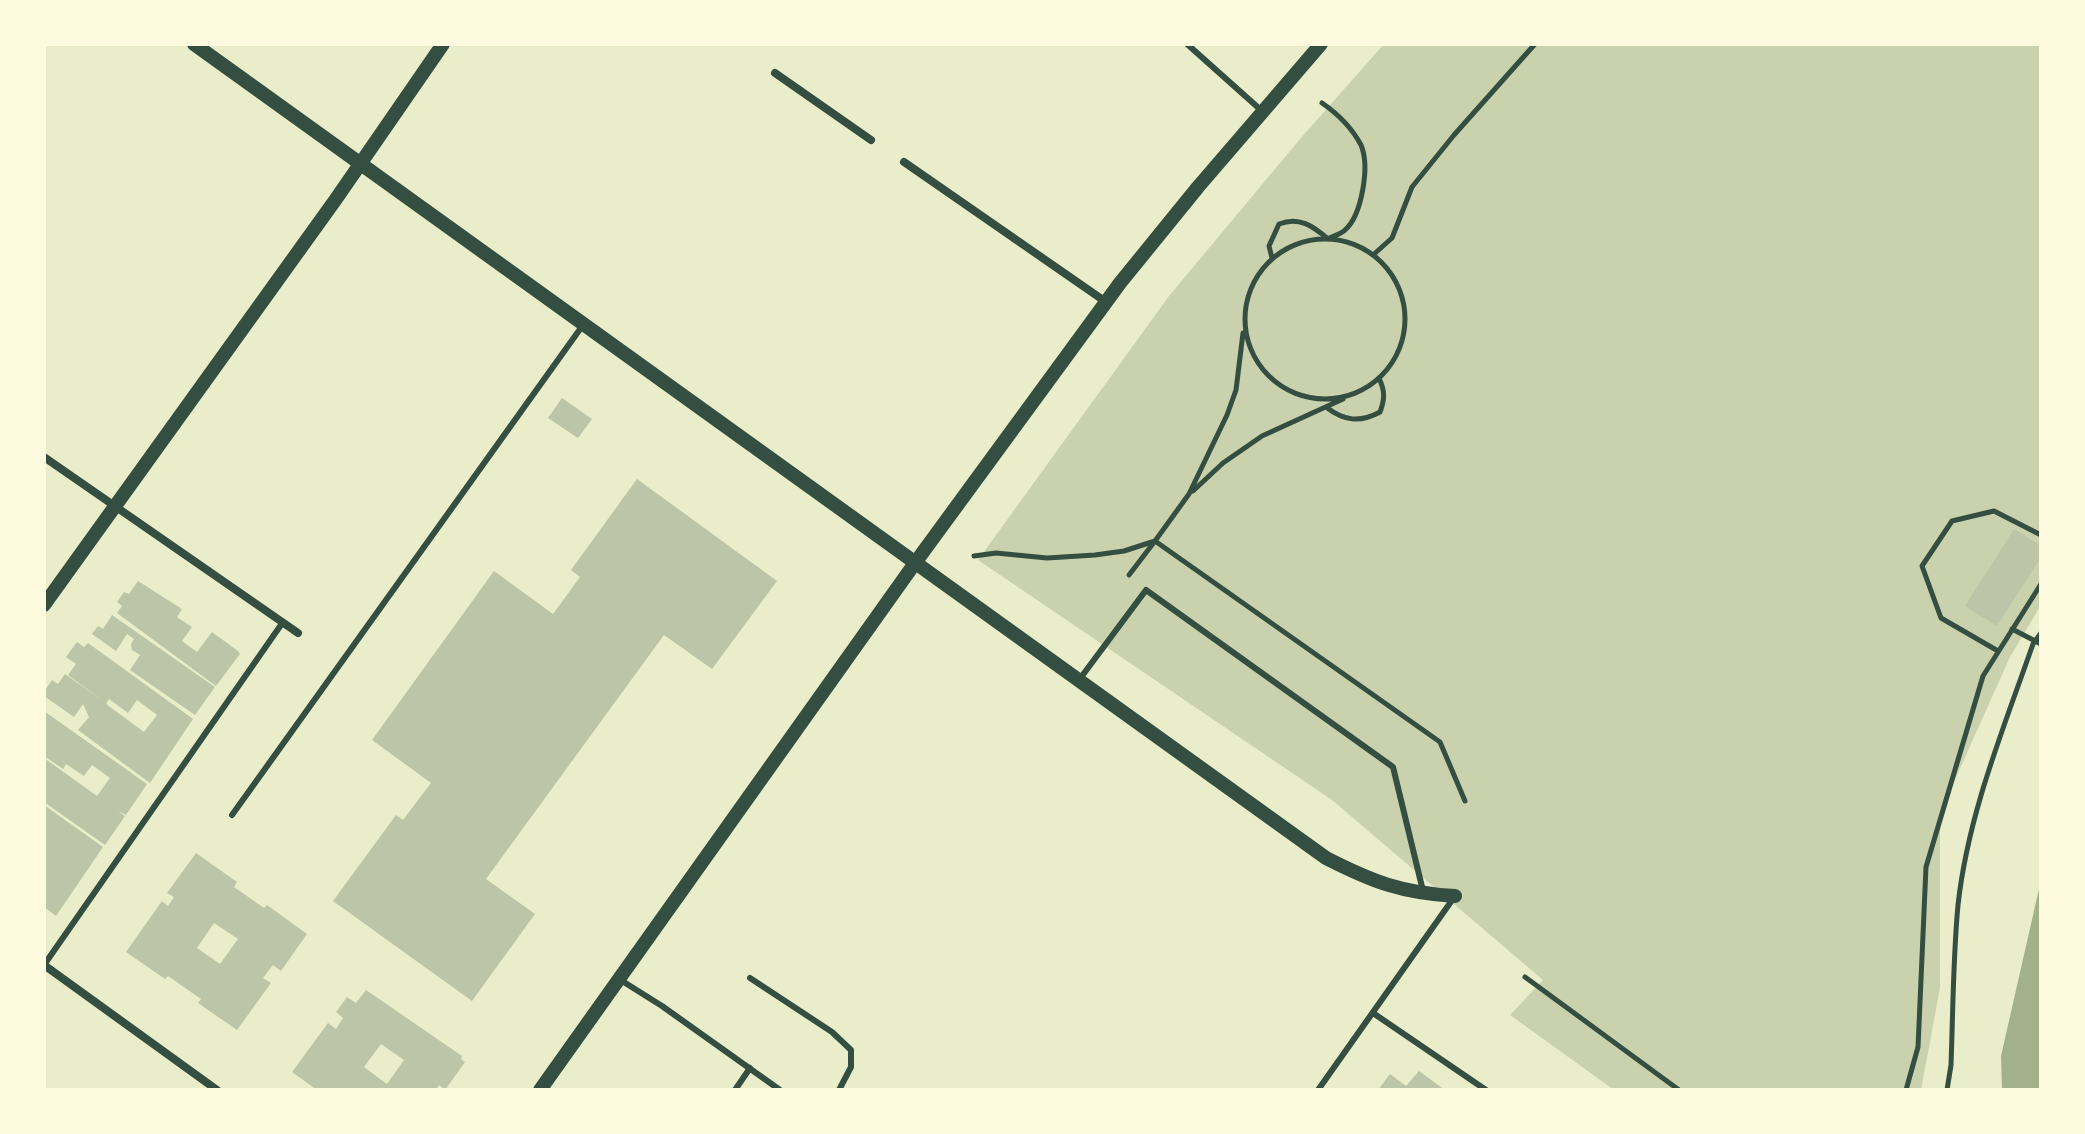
<!DOCTYPE html>
<html>
<head>
<meta charset="utf-8">
<style>
  body { margin:0 }
  #map { position:relative; width:2085px; height:1134px; overflow:hidden; background:#e9edc9; font-family:Rubik,sans-serif }
  canvas { display:block }
  .frame { position:absolute; inset:0; border:46px solid #fefae0; pointer-events:none }
</style>
</head>
<body>
<div id="map">
<canvas width="2085" height="1134"></canvas>
<div class="frame"></div>
</div>
<script>
const g = document.querySelector('canvas').getContext('2d');
g.lineJoin = 'round';
function fillPath(path, color) { g.fillStyle = color; g.fill(path, 'evenodd'); }
function stroke(path, color, width, dash) { g.strokeStyle = color; g.lineWidth = width; g.lineCap = dash ? 'butt' : 'round'; g.setLineDash(dash || []); g.stroke(path); }
const green = new Path2D(`
  M1384 44H2041V605L2010 657 1940 813V988L1921 1090H1614L1510 1015 1543 980 1332 800 978 560 1169 296 1300 139Z`);
const water = new Path2D(`
  M2041 880V1090H2002L2001 1056Z`);
const building = new Path2D(`
  M562 398 592 419 578 438 548 418Z
  M637 479 777 581 712 669 664 635 486 879 535 914 472 1001 333 901 396 815 403 820 431 783 372 740 494 571 553 614 580 577 571 570Z
  M2014 529 2041 546V557L1997 626 1965 606Z
  M138 581 182 609 177 617 192 627 182 641 197 652 212 632 238 651 240 654 216 686 117 613 122 606 117 602 124 592 129 594Z
  M112 615 215 687 195 715 130 670 140 655 132 650 131 644 134 639 127 634 116 651 92 634 98 626 103 629Z
  M77 642 84 647 88 643 193 719 150 783 78 730 89 717 83 704 74 717 44 696V692L52 680 58 684 65 674 103 701 68 675 76 664 66 657ZM109 699 128 713 137 700 157 715 144 732 106 704Z
  M44 711 147 784 126 815 118 811 125 816 105 845 44 802V758L97 796 110 778 92 765 84 776 66 764 63 769 44 756Z
  M44 805 103 847 56 916 44 907Z
  M196 853 237 882 234 887 264 908 267 905 307 934 281 971 273 965 263 978 271 983 237 1030 198 1003 201 999 168 976 165 979 126 952 162 901 168 906 174 897 167 893ZM214 923 238 939 220 964 197 948Z
  M366 990 462 1056 461 1059 465 1062 445 1090 439 1085 436 1090H317L292 1072 328 1023 336 1029 343 1018 336 1012 347 997 356 1003ZM381 1044 404 1060 387 1084 364 1067Z
  M1419 1071 1445 1090H1378L1390 1074 1406 1086Z`);
const path = new Path2D(`
  M1245 319a80 80 0 1 1 160 0a80 80 0 1 1-160 0Z
  M1373 255 1392 238 1412 187 1454 135 1535 44
  M1272 258 1269 246 1279 224C1299 216 1313 226 1328 239 1333 236 1341 234 1345 230 1362 215 1370 166 1361 145 1352 128 1338 114 1322 103
  M1326 407C1344 421 1360 423 1380 412 1385 399 1385 391 1379 378
  M1193 491 1223 463 1262 436 1343 399
  M974 556 996 553 1047 558 1095 555 1124 551 1155 541 1189 494 1227 415 1236 390 1243 333
  M1129 575 1155 541 1440 742 1465 801
  M2012 629 2041 644
  M1998 651 1941 618 1922 566 1952 521 1994 511 2041 535
  M1525 977 1679 1090
  M1906 1090 1918 1047 1926 867 1983 676 2041 584
  M1947 1090 1951 1065C1953 1012 1953 958 1958 905 1968 814 2003 730 2033 644L2041 633`);
const service = new Path2D(`
  M1187 44 1262 111
  M1079 680 1146 590 1393 767 1423 891
  M232 815 583 325
  M44 965 283 622
  M750 978 832 1032 851 1050V1067L839 1090
  M619 979 662 1006 780 1090
  M1373 1013 1486 1090
  M735 1090 750 1068
  M1318 1090 1455 896`);
const minor = new Path2D(`
  M775 73 871 140
  M904 162 1106 302
  M44 457 298 633
  M44 965 217 1090`);
const tertiary = new Path2D(`
  M194 44 1326 858C1373 882 1402 893 1455 896
  M44 605 336 199 443 44
  M540 1090 915 563 1120 283 1198 187 1321 44`);
fillPath(green, '#cad2ad');
fillPath(water, '#a3b18a');
fillPath(building, '#bcc5a7');
stroke(path, '#344e41', 5);
stroke(service, '#344e41', 6);
stroke(minor, '#344e41', 8);
stroke(tertiary, '#344e41', 14);
</script>
</body>
</html>
